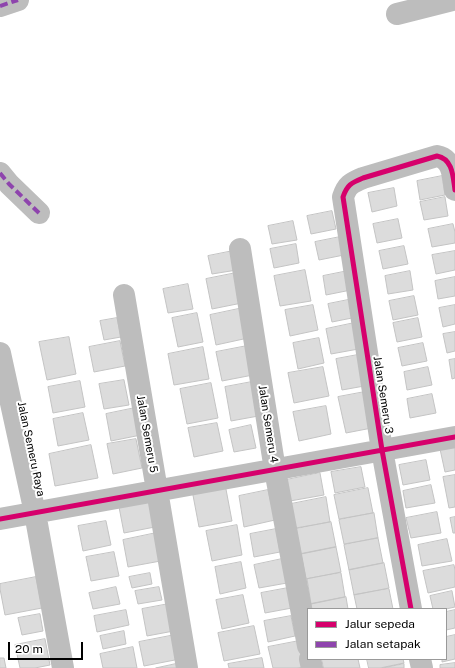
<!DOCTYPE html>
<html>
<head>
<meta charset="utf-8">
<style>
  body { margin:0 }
  #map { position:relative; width:455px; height:668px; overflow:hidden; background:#fff; font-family:"Public Sans",sans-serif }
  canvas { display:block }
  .legend { position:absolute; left:307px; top:608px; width:140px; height:52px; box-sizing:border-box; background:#fff; border:1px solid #999; margin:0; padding:5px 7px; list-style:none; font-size:12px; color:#000 }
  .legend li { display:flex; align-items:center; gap:8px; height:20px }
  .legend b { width:20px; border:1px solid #999 }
  .scale { position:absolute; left:8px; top:642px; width:75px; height:18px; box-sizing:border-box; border:2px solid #000; border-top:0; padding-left:5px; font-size:12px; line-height:14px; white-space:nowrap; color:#000; -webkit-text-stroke:3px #fff; paint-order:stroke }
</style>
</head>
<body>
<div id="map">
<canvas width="455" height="668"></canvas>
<ul class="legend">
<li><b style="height:5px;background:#d6006c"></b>Jalur sepeda</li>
<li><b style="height:5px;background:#8e44ad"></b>Jalan setapak</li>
</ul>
<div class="scale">20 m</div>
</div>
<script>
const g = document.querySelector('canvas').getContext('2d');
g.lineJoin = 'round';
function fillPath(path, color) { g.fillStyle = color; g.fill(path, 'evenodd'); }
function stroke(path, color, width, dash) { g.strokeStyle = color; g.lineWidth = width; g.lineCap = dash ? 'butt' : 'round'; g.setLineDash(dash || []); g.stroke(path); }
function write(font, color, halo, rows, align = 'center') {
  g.font = font + ' "Public Sans",sans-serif'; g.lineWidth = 4; g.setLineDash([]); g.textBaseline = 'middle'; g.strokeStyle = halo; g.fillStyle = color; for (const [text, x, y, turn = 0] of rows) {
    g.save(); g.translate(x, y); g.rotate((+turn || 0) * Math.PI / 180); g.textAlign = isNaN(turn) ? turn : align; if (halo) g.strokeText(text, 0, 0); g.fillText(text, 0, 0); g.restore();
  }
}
const building = new Path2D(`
  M442 176 445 195 420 200 417 181Z
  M394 188 397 206 372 212 368 193Z
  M445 197 448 216 424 220 420 202Z
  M332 211 336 229 311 234 307 216Z
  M398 219 402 238 377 243 373 224Z
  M293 221 297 240 272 244 268 226Z
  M453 224 455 232V243L432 247 428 229Z
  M340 237 344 255 319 260 315 242Z
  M296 244 299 263 274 268 270 249Z
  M404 246 408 264 383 269 379 251Z
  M233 251 237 270 212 274 208 256Z
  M455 251V270L436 274 432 255Z
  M305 270 311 301 280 306 274 276Z
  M348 271 351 290 326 295 323 276Z
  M410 271 413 290 388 294 385 276Z
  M236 273 242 303 212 309 206 279Z
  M455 277V296L438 299 435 281Z
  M188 284 193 309 168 313 163 289Z
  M414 296 418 315 393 320 389 301Z
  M353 299 357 317 332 322 328 304Z
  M313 305 318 330 290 336 285 310Z
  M455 305V324L443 327 439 308Z
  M243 308 248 338 216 345 210 315Z
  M197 313 203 342 178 347 172 318Z
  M117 318 121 337 104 340 100 321Z
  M418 318 422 337 397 342 393 323Z
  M359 322 364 348 331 354 326 329Z
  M455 332V351L447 353 443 334Z
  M69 337 76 374 47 380 39 342Z
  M319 338 324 363 298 369 293 343Z
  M120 341 125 366 94 372 89 347Z
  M423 343 427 361 402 366 398 348Z
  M247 346 253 375 222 381 216 352Z
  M203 347 209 379 174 385 168 354Z
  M363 354 370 385 342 390 336 359Z
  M455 359V378L452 379 449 360Z
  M323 367 329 396 294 403 288 373Z
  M428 367 432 385 407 390 404 372Z
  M124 380 129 405 104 409 99 384Z
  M80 381 85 407 53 413 48 387Z
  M257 381 264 415 231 421 225 387Z
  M211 383 218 418 187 424 180 389Z
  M370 391 377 427 346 433 338 397Z
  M432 394 436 413 410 418 407 399Z
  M326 406 331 434 299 441 293 412Z
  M135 408 141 435 111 441 106 414Z
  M83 413 89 440 58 446 53 419Z
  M217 423 223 451 194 457 188 428Z
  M251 425 256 448 234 452 229 430Z
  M136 439 142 468 113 474 107 444Z
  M91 445 98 478 55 486 49 454Z
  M455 446V470L445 472 440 449Z
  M426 460 430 480 403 485 399 465Z
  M361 467 365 487 335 493 331 472Z
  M320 473 324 495 290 501 286 480Z
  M455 475V507L449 508 443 477Z
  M225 484 232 521 199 527 192 490Z
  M431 485 435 503 406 508 403 491Z
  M368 488 373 513 339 519 334 495Z
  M268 490 275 520 244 527 239 496Z
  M326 497 330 522 296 528 291 504Z
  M154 500 160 526 124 533 119 507Z
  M437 512 441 533 411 538 406 518Z
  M374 513 378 538 344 544 339 520Z
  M455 517V533H453L450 518Z
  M106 521 111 545 83 551 78 526Z
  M331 522 336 547 301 554 296 529Z
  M237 525 242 555 212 561 206 531Z
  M276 529 280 552 254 557 250 534Z
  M161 532 166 560 128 567 123 540Z
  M378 538 383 563 349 570 344 545Z
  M447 539 452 561 422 566 418 545Z
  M336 547 341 572 306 579 301 554Z
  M114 552 119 576 91 581 86 557Z
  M282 559 287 583 259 588 254 565Z
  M241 562 246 588 220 594 215 567Z
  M384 563 389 588 354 595 349 570Z
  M454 565 455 570V587L428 593 423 571Z
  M150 573 152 584 132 588 129 577Z
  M341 573 345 597 311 604 307 579Z
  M36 577 42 608 5 615 0 589V584Z
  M116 587 120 604 93 609 89 593Z
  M159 587 162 600 138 604 135 591Z
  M288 588 292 608 265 613 261 593Z
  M389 589 393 609H357L354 595Z
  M452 591 455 607 446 609H433L430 596Z
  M243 595 249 623 222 629 216 600Z
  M346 597 348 609H312L311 604Z
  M174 603 179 630 147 636 142 609Z
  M126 610 129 625 97 632 94 616Z
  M455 610V628L446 630V612Z
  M40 614 43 631 22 635 18 618Z
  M291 616 295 636 268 642 264 621Z
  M254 626 260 654 224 661 218 633Z
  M124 631 126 644 103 649 100 636Z
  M175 635 180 659 144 666 139 642Z
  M455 635V659L442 662V659H446V637Z
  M45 639 50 665 35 668H20L15 645Z
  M299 641 304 667 297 668H273L268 647Z
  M133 647 137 668H103L100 654Z
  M0 658H4L6 668H0Z
  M262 658 264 668H229L228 664Z
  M322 659H358L360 668H324Z
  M367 659H403L404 663 380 668H369Z
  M185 662 186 668H156Z
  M455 663V668H440V665Z
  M404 664V668H383Z`);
const minor = new Path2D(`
  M0 6 18 0
  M397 14 453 0
  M0 173 9 184 39 213
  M240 249 275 470 308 646
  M124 295 187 668
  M0 353 35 513 63 668
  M0 519 455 437
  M411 609 382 450 343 197C347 185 351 183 363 178L437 156C453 159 453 177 455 190
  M310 659 312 668
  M420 659 422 668`);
const quiet = new Path2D(`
  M0 6 18 0
  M0 173 9 184 39 213`);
const cycleway = new Path2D(`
  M0 519 455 437
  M411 609 382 450 343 197C347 185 351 183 363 178L437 156C453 159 453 177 455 190`);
const streetNames = [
  ["Jalan Semeru 3",383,395,81],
  ["Jalan Semeru 4",268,424,81],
  ["Jalan Semeru 5",147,434,80],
  ["Jalan Semeru Raya",31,449,78]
];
fillPath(building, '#dcdcdc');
stroke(building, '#c4c4c4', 1);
stroke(minor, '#bdbdbd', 22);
stroke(quiet, '#8e44ad', 4, [8, 4]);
stroke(cycleway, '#d6006c', 5);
write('11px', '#000', '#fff', streetNames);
</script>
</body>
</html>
